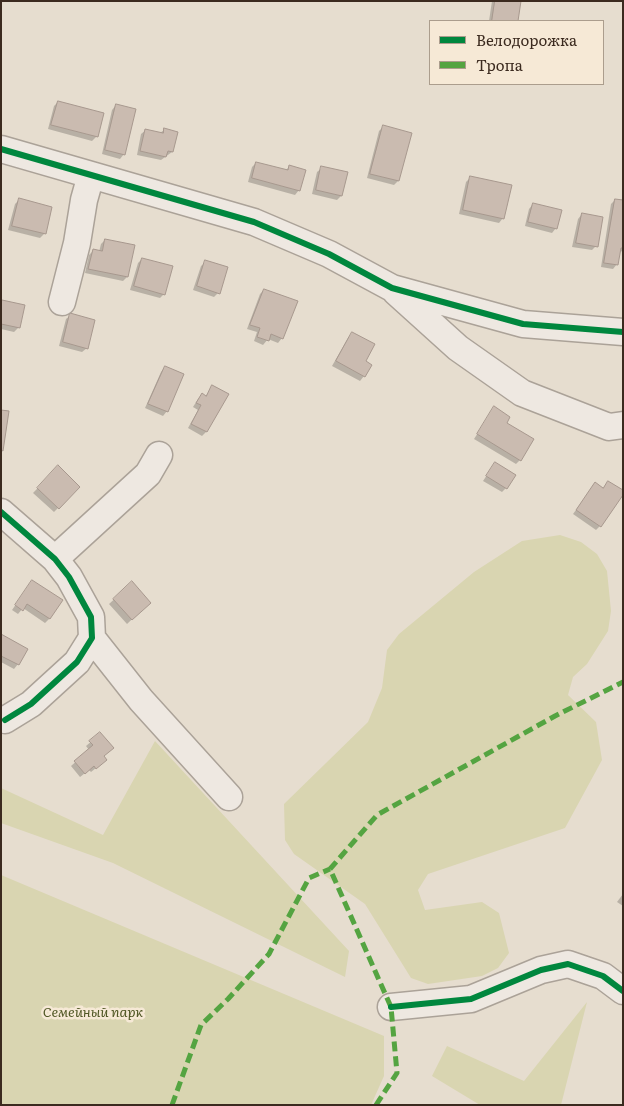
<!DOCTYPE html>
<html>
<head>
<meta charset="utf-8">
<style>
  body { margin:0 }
  #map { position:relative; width:624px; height:1106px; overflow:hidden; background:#e6ddcf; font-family:Literata,serif }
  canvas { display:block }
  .frame { position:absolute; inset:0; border:2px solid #3b2a1f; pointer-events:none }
  .legend { position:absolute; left:429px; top:20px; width:175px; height:65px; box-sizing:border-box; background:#f6e9d6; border:1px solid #ab9d8d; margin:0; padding:6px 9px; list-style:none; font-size:15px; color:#3b2a1f }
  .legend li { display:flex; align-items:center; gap:10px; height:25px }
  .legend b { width:25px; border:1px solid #ab9d8d }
</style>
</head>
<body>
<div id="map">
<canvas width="624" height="1106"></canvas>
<div class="frame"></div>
<ul class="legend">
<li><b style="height:6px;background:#00873e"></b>Велодорожка</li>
<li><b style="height:6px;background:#54a441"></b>Тропа</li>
</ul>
</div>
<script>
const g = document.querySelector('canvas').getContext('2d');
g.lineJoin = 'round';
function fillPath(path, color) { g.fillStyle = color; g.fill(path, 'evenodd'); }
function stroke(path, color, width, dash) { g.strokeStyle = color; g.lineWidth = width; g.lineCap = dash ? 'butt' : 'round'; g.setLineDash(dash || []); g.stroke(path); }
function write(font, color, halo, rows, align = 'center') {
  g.font = font + ' Literata,serif'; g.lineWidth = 5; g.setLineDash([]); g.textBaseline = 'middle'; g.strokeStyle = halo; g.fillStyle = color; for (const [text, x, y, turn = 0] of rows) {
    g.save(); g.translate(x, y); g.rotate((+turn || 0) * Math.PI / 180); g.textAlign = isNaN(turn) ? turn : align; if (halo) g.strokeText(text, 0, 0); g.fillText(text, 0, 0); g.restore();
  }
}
const green = new Path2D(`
  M560 535 581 542 597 554 607 571 611 611 608 631 587 664 573 677 568 695 596 722 602 760 565 828 428 874 418 890 425 910 482 902 499 913 509 953 498 968 482 976 428 984 411 978 365 904 294 854 285 840 284 804 368 722 382 688 387 650 399 634 474 572 522 541Z
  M155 741 349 951 345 977 113 863 1 823V788L103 835Z
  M1 875 384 1036V1076L371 1105H1Z
  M587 1002 561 1105H480L432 1076 447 1046 524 1081Z`);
const shadow = new Path2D(`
  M492 1H519L516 21H489Z
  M58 102 103 114 96 137 92 141 48 129 54 106Z
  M116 105 124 154 120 159 102 154 112 110Z
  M383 127 398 181 394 185 367 178 379 131Z
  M146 130 160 133 164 130 172 152 161 160 137 155 141 134Z
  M256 163 285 171 290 166 299 190 295 195 248 182 252 167Z
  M322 168 341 196 337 200 312 194 317 172Z
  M470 178 503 218 499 223 459 214 466 182Z
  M19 200 51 208 44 234 40 238 8 230 15 204Z
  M615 200 623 201V251L619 252 617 264 613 269 601 267 611 204Z
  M533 204 556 228 552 233 525 226 529 209Z
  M582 214 596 246 592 250 572 247 578 219Z
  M105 240 127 277 123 281 85 273 89 255 93 251 99 252 101 244Z
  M142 259 164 294 160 298 130 290 138 263Z
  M206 262 218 293 214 297 193 290 201 266Z
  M264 290 282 338 278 343 268 339 263 345 254 341 257 332 247 329 260 294Z
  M3 301 19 327 14 332 1 329V303Z
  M71 315 87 348 82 352 59 346 66 319Z
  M352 334 364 362V376L360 381 332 366 348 338Z
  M165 367 167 411 163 416 145 408 161 372Z
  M213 386 227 394 206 432 202 436 188 428 198 410 193 407 198 399 202 395 205 397Z
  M494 408 505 423 520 460 516 464 474 439Z
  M495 463 506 488 502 492 483 481Z
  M58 467 79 487 54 512 33 493Z
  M608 482 600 526 596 530 573 514 595 484 602 489Z
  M32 581 50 618 45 623 23 608 18 614 12 610Z
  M132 583 145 607 127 624 109 604Z
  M1 636 18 664 14 669 1 662Z
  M100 734 102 757 101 764 91 772 89 770 80 777 71 766 89 750 86 746Z
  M623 894V906L617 902Z`);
const building = new Path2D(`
  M495 1H521L518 21H492Z
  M58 101 104 113 98 137 51 125Z
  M116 104 136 109 125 155 105 150Z
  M383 125 412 133 399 181 370 174Z
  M164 128 178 132 173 152 168 151 166 157 140 151 145 129 163 133Z
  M256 162 288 170 289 165 306 170 300 191 252 178Z
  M321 166 348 172 342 196 316 190Z
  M470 176 512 185 504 219 463 210Z
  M19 198 52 207 46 234 12 226Z
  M615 199 623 200V248H621L618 265 604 263Z
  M533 203 562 210 557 229 528 222Z
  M582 213 603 217 598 247 576 243Z
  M105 239 135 245 128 277 88 269 93 249 102 251Z
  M142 258 173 266 165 295 134 286Z
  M205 260 228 267 220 294 197 286Z
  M264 289 298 301 283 339 271 334 269 341 257 337 260 328 250 325Z
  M2 300 25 305 20 328 1 324Z
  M70 313 95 320 88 349 63 342Z
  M352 332 375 344 366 361 372 365 365 377 336 361Z
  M165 366 184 374 168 412 148 404Z
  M212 385 229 394 207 432 191 424 201 405 196 403 202 393 206 396Z
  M494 406 510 417 507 423 534 439 521 461 477 434Z
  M1 410 9 411 3 451 1 450Z
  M495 462 516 475 507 489 486 476Z
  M58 465 80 487 59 509 37 488Z
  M608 481 623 490V495L601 527 576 510 595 482 603 488Z
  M32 580 63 600 50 619 27 604 23 611 15 605Z
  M132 581 151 603 132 620 113 599Z
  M1 634 28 649 19 665 1 656Z
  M100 732 114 748 104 756 107 760 96 769 94 766 85 774 74 761 93 745 89 741Z`);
const minor = new Path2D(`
  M1 149 254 222 329 254 392 288 523 324 623 332
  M396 292 458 348 522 393 609 427 623 425
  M62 302 77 243 84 200 91 175
  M1 512 55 559 69 577 91 617 92 638 77 662 31 704 5 720
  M55 559 148 474 159 455
  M92 638 141 700 229 797
  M391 1007 471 999 541 970 568 964 603 976 623 991`);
const quiet = new Path2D(`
  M172 1105 201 1025 228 999 269 954 309 878 330 869
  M376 1105 397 1073 391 1007 330 869 377 815 555 716 623 682`);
const cycleway = new Path2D(`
  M1 149 254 222 329 254 392 288 523 324 623 332
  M1 512 55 559 69 577 91 617 92 638 77 662 31 704 5 720
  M391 1007 471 999 541 970 568 964 603 976 623 991`);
const parkNames = [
  ["Семейный парк",93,1013]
];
fillPath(green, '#d9d5b1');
fillPath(shadow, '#0003');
fillPath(building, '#cabbb0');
stroke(building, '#a7988e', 1);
stroke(minor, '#aba298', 29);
stroke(minor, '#eee8e1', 26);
stroke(quiet, '#54a441', 5, [10, 5]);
stroke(cycleway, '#00873e', 6);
write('italic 14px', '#515826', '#f6e9d6', parkNames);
</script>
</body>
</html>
